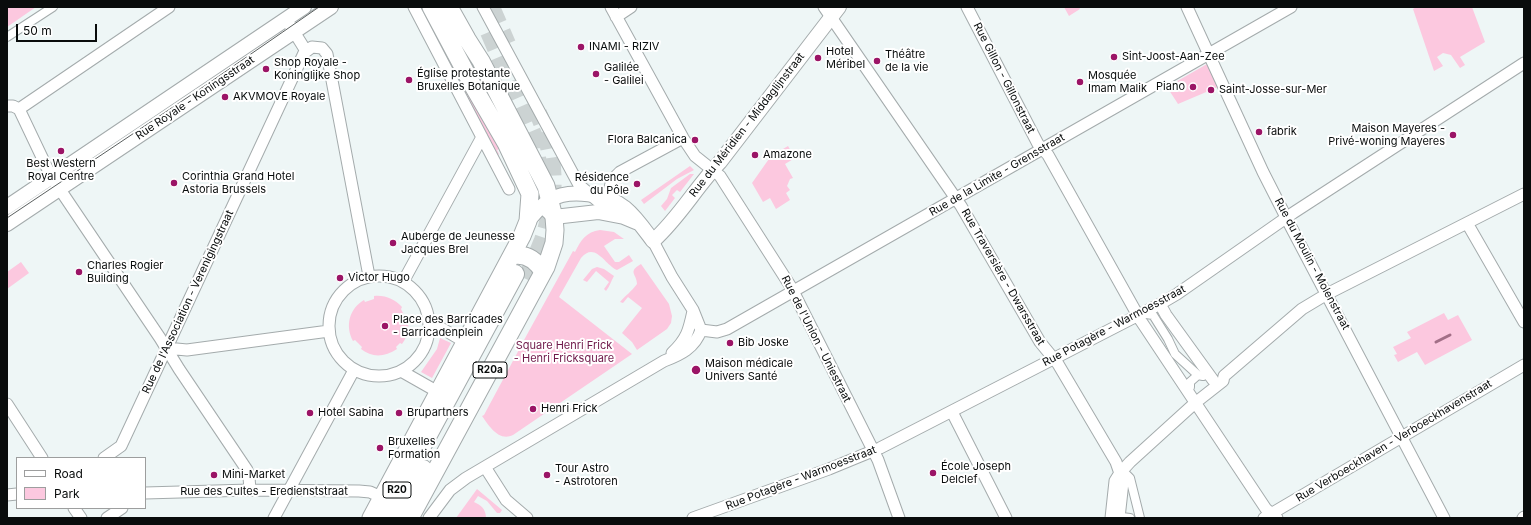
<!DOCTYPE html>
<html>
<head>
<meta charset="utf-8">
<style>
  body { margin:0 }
  #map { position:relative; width:1531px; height:525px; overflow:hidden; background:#eef6f6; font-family:Inter,sans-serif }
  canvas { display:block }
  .frame { position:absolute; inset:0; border:8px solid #090c0c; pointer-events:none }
  .legend { position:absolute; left:16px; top:457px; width:130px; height:52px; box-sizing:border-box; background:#fff; border:1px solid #9d9e9e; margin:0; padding:5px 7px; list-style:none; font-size:12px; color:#090c0c }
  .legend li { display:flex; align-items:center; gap:8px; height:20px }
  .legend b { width:20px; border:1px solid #9d9e9e }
  .scale { position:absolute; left:16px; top:24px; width:81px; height:18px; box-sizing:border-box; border:2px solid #090c0c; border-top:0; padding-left:5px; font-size:12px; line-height:14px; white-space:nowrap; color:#090c0c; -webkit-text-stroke:3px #fff; paint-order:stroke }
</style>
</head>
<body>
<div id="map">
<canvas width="1531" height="525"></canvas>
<div class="frame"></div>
<ul class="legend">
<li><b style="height:5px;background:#fff"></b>Road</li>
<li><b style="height:11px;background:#fcc8df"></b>Park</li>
</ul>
<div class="scale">50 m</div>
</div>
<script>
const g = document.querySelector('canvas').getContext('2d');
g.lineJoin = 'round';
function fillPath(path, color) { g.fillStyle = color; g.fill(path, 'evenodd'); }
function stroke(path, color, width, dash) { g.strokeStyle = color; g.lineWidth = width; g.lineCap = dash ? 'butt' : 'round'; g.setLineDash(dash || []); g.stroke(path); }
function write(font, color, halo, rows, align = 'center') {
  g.font = font + ' Inter,sans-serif'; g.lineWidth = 4; g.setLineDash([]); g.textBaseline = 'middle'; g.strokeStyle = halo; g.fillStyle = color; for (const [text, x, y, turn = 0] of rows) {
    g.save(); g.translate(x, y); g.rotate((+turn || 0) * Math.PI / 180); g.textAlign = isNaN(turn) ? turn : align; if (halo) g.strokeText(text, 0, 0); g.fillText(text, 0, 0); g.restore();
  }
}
const green = new Path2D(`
  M7 7H36L7 27Z
  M421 7H425L499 149 497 150 499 154 498 155Z
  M1064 7H1079L1080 9 1069 16Z
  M1416 7H1472L1485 42 1460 57 1465 65 1460 68 1451 55 1443 53 1437 57 1443 66 1434 71 1413 9Z
  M1207 64 1218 87 1178 104 1167 87Z
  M788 146 795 158 785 164 793 178 790 179 787 186 790 190 786 193 790 200 776 209 770 198 763 202 752 183 771 156Z
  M690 166 694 170 677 179 644 204 641 200Z
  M690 174H694L680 192 677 190 672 195 675 198 665 211 661 206 667 199 671 188Z
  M600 230 614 232 624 239H615L604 246 615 262H619L629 255 633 261 617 270C605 265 595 241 581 258L559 297 632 354 513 435C499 442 489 426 482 416L484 415 522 344H524L525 341 524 340 573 251 575 252C581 240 586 232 600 230Z
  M21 262 29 273 7 289V272Z
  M641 264 669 304 672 316 671 323 667 329 637 350 632 342 622 333 642 308 628 297 623 303 620 302C626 295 631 292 637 284 637 274 627 272 641 264Z
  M597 267 604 269 614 276C611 281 610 286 606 291L604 289 609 282 596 271 587 282 583 280 592 269Z
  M374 296C386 295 394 299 402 307L401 309 404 315 406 314C410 325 409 335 402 344L400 343 396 347 397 349C385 357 372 358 361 349L362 347 355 340 353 341C345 326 349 309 364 300L365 302 374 299Z
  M1444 313 1448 320 1458 315 1472 340 1425 365 1417 352 1398 362 1394 355 1397 354 1393 347 1411 338 1407 332Z
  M440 338 451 343 432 378 421 372 437 349Z
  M477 489 502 510 500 513H497L487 501 478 496 474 502C481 505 486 509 486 518H456Z`);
const stream = new Path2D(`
  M1436 342 1450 335`);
const trunkTunnel = new Path2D(`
  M491 7 507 44
  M489 32 535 139 539 175V191L535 218
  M526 279C532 266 538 253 543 240 557 200 556 152 538 113`);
const pedestrian = new Path2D(`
  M7 37 53 7
  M1146 314 1153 315 1168 339 1175 354 1198 375 1203 376
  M1190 387V382L1198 375
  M1127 475 1130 478 1140 518
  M1122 517 1130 518`);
const minor = new Path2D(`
  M414 7 509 189
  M483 7 579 185 613 214
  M611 7 683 138 695 156 720 176 791 287 878 460 899 518
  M824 7 961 206 1040 342 1058 364 1116 462 1123 482 1119 518
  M967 7 1038 144 1048 155 1141 321 1266 509 1277 518
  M1187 7 1263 172 1291 227 1444 518
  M616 17 631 7
  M286 19 306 51
  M7 106H13L19 109 48 170 63 194 160 338 179 369 247 470 249 477 250 490
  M19 109 169 7
  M607 199 612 180 620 172 683 138
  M1467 223 1524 322
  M653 241 672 277 693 310 701 330
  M329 326a50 50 0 1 1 100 0a50 50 0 1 1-100 0Z
  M403 282 482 137
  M1160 304 1166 315 1213 380
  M429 321 465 342
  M701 330 717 332 727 329 1291 7
  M166 348 187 350 329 331
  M672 353C687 339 689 330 693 311
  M401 371 438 392
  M7 404 42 458
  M952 412 1006 518
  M104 458 121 446 304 53 312 47 322 48 327 54 369 276
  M485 467 506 500 527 518
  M145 493 250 490 359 491 370 492 381 497
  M7 495 17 494
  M74 508 81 518
  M107 518 122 508
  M274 518 354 370
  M429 518 450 490 466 478 664 361C680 355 695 348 701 330
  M693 518 829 469 880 448 1160 304 1177 294 1293 213 1524 63
  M1111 518 1115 481 1120 473 1130 462 1195 403 1223 381 1224 376 1302 309 1327 294 1524 194
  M1264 518 1524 365
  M1523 518 1524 517`);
const tertiary = new Path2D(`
  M7 207 304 7
  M547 210 554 217 598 212 624 217 636 222
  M528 221C535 213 541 205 550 200 569 188 608 194 625 208 636 217 644 229 653 241 679 218 696 187 720 162L839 7
  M7 224 331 7`);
const primary = new Path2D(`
  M512 256C526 253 536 260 543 272
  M371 518 522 236 528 221 530 194 506 143 473 86 431 7
  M410 518 546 267 554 243 555 230 554 217 546 186 481 61 467 39 449 7`);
const trunk = new Path2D(`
  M383 518 515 274
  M397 518 423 469`);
const tram = new Path2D(`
  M7 218 206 85 319 7`);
const markers = [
  [581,47,4,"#9b1466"],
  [1114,57,4,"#9b1466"],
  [818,58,4,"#9b1466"],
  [877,61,4,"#9b1466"],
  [266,69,4,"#9b1466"],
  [596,74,4,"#9b1466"],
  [409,80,4,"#9b1466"],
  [1080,82,4,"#9b1466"],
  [1193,87,4,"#9b1466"],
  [1211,90,4,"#9b1466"],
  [225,97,4,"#9b1466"],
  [1259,132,4,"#9b1466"],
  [1453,135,4,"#9b1466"],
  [695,140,4,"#9b1466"],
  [61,151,4,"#9b1466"],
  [755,155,4,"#9b1466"],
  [174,183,4,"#9b1466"],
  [637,184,4,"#9b1466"],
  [393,243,4,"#9b1466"],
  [79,272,4,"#9b1466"],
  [340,278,4,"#9b1466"],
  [385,326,4,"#9b1466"],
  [730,343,4,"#9b1466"],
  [696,370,5,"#9b1466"],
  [533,409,4,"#9b1466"],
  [310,413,4,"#9b1466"],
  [399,413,4,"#9b1466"],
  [380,448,4,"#9b1466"],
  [933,473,4,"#9b1466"],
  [214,475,4,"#9b1466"],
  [547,475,4,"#9b1466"]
];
const shields = [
  [490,370,34],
  [397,490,28]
];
const shieldNames = [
  ["R20a",490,370],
  ["R20",397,490]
];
const poiNames = [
  ["INAMI - RIZIV",589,47],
  ["Hotel",826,52],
  ["Méribel",826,65],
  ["Théâtre",885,55],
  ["de la vie",885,68],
  ["Sint-Joost-Aan-Zee",1122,57],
  ["Shop Royale -",274,63],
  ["Koninglijke Shop",274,76],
  ["Galilée",604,68],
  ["- Galilei",604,81],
  ["Église protestante",417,74],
  ["Bruxelles Botanique",417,87],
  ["Mosquée",1088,76],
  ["Imam Malik",1088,89],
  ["Piano",1185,87,"right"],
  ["Saint-Josse-sur-Mer",1219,90],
  ["AKVMOVE Royale",233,97],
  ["Maison Mayeres -",1445,129,"right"],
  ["Privé-woning Mayeres",1445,142,"right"],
  ["fabrik",1267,132],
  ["Flora Balcanica",687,140,"right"],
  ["Amazone",763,155],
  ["Best Western",61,164,"center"],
  ["Royal Centre",61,177,"center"],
  ["Corinthia Grand Hotel",182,177],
  ["Astoria Brussels",182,190],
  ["Résidence",629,178,"right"],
  ["du Pôle",629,191,"right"],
  ["Auberge de Jeunesse",401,237],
  ["Jacques Brel",401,250],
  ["Charles Rogier",87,266],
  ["Building",87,279],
  ["Victor Hugo",348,278],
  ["Place des Barricades",393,320],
  ["- Barricadenplein",393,333],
  ["Bib Joske",738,343],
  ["Maison médicale",705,364],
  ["Univers Santé",705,377],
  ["Henri Frick",541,409],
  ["Hotel Sabina",318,413],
  ["Brupartners",407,413],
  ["Bruxelles",388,442],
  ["Formation",388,455],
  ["École Joseph",941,467],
  ["Delclef",941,480],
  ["Tour Astro",555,469],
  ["- Astrotoren",555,482],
  ["Mini-Market",222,475]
];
const streetNames = [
  ["Rue Gillon - Gillonstraat",1004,78,63],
  ["Rue Royale - Koningsstraat",195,98,-34],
  ["Rue du Méridien - Middaglijnstraat",747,125,-52],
  ["Rue de la Limite - Grensstraat",997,175,-30],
  ["Rue du Moulin - Molenstraat",1312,264,62],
  ["Rue Traversière - Dwarsstraat",1003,277,60],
  ["Rue de l'Association - Verenigingstraat",188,302,-65],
  ["Rue Potagère - Warmoesstraat",1114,326,-28],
  ["Rue de l'Union - Uniestraat",816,339,63],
  ["Rue Verboeckhaven - Verboeckhavenstraat",1394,441,-31],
  ["Rue Potagère - Warmoesstraat",801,478,-21],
  ["Rue des Cultes - Eredienststraat",264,492]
];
const parkNames = [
  ["Square Henri Frick",564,346],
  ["- Henri Fricksquare",564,359]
];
fillPath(green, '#fcc8df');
stroke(stream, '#a26f87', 3);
stroke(trunkTunnel, '#ccd3d3', 18, [18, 9]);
stroke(pedestrian, '#a4abac', 10);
stroke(minor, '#a4abac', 13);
stroke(tertiary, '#a4abac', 16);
stroke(primary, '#a4abac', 19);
stroke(trunk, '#a4abac', 20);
stroke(pedestrian, '#fff', 8);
stroke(minor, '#fff', 11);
stroke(tertiary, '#fff', 14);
stroke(primary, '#fff', 17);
stroke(trunk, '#fff', 18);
stroke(tram, '#5a5f5f', 1);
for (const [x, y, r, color] of markers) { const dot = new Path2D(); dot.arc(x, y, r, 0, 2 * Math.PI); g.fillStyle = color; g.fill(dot); stroke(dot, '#fff', 1.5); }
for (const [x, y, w] of shields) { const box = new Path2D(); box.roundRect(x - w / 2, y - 8, w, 16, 3); g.fillStyle = '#fff'; g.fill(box); stroke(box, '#090c0c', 1); }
write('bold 10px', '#090c0c', null, shieldNames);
write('11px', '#090c0c', '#fff', poiNames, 'left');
write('11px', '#090c0c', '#fff', streetNames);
write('11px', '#6f194a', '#fff', parkNames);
</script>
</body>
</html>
